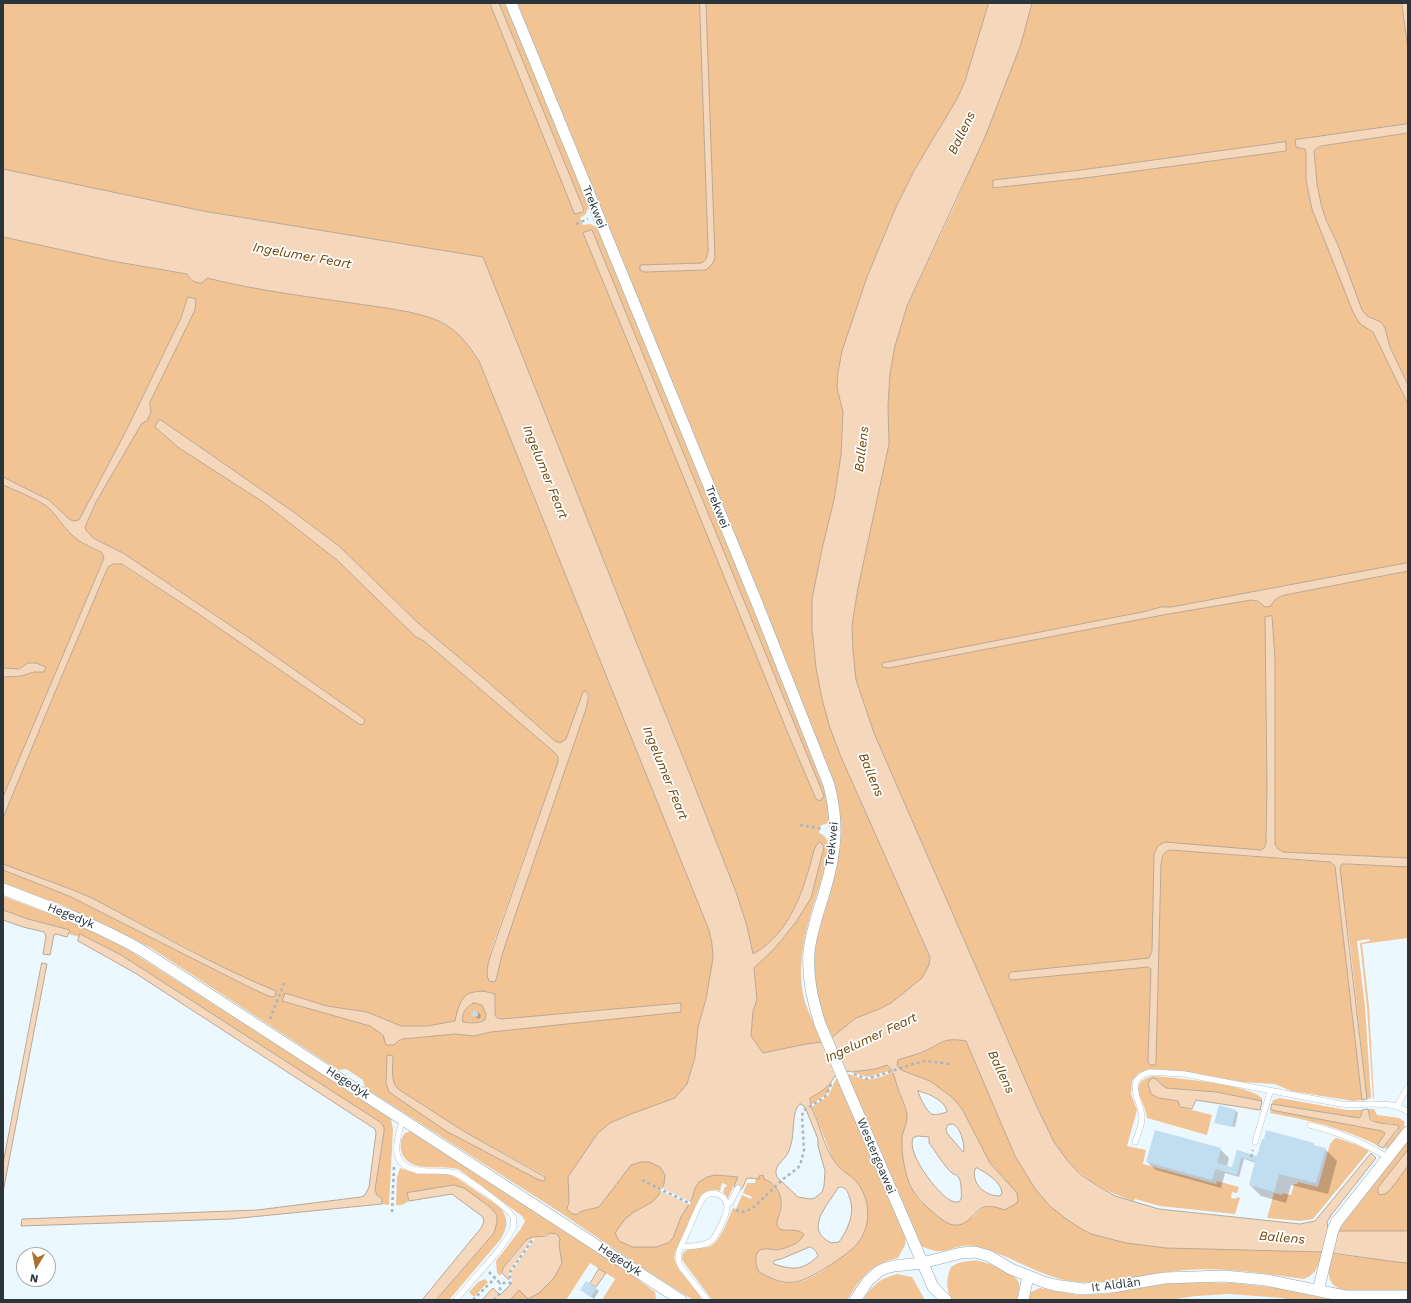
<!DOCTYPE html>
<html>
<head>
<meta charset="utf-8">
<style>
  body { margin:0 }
  #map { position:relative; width:1411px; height:1303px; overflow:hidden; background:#ecf8ff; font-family:"Work Sans",sans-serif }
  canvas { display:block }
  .frame { position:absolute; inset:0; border:4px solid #29353b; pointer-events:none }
  .north { position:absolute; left:16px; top:1247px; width:40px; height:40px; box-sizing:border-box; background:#fff; border:1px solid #a9aeb1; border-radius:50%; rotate:190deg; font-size:11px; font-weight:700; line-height:16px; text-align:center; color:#29353b }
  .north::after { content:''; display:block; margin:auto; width:14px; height:18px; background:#aa7230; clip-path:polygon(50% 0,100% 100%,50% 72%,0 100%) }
</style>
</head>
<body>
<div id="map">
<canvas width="1411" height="1303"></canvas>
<div class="frame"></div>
<div class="north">N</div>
</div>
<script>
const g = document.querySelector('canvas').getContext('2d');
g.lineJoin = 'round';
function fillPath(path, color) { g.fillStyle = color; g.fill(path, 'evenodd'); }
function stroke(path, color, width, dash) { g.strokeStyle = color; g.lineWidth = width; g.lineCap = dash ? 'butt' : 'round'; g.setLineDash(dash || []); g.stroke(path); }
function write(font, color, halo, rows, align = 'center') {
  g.font = font + ' "Work Sans",sans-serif'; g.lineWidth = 3.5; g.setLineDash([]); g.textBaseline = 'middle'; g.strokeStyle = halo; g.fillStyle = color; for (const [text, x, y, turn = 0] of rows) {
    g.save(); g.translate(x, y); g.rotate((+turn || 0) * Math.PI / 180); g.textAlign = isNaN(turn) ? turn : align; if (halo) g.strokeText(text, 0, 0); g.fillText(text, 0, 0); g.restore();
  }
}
const green = new Path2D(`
  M3 3H490L575 214H577L584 210 499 3H507L589 206 586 214 580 218 583 225 591 224 600 230 816 760C820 774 835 810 828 823L820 826 819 833C827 836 829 843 830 850 819 897 794 944 803 994 805 1007 817 1029 822 1042L806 1044 762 1053 751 1036 753 1011 757 1000 754 968 775 948 796 922 811 898 824 847 822 844H817L814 850C803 889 792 933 753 954L747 926 736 892 687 767 635 639 483 257 203 211 3 169ZM592 230 824 796 816 799 789 736 743 620 583 233Z
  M515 3H700L708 252 706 259 702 263 642 272H644L706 270 714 258 706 3H989L965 81 957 99 915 169 896 207 867 277 842 351 838 372 837 388 843 412 841 455 834 500 822 549 812 599V628L816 668 822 699 841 757 930 957 929 965 922 978 891 1003 877 1010 856 1018 831 1038 825 1023 813 984 814 944 840 848 841 829 839 811Z
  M1032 3H1402L1408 48V124L1295 140 1296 147 1305 148 1306 153V180L1312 209 1360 323 1373 332 1408 404V563L1171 607H1161L1147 611 882 663 889 668 1163 615 1251 600C1261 601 1263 607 1271 606 1274 599 1278 597 1285 595L1408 571V858L1283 852 1278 849 1275 845V658L1272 616 1266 617 1267 787 1266 843 1264 848 1261 850 1159 845 1152 951 1149 958 1011 972 1009 974V978L1011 980 1148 967 1151 969 1148 1063 1151 1065H1155L1156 1062 1161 865C1162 858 1162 852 1170 850L1325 862H1330L1335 866 1362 1100 1353 1101 1291 1091 1275 1084 1242 1082 1176 1071 1152 1069 1139 1073 1132 1081 1131 1094 1137 1110 1127 1146 1146 1150 1143 1164 1216 1184 1217 1181 1239 1187 1237 1193 1232 1192 1231 1198 1236 1199 1237 1197 1240 1198 1235 1214 1160 1206 1135 1199 1134 1201C1101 1191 1071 1172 1053 1141 1047 1130 1043 1118 1037 1107L874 733 856 680 853 651 852 625 858 588 889 444 888 405 890 373 895 346 907 306 957 200 1021 44ZM1285 142 1286 151 1085 178 993 188V180L1081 170Z
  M1408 133V385L1390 347 1385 328 1381 323 1367 316 1362 311 1359 303 1338 245 1326 220 1321 204 1317 184 1314 151 1321 146Z
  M3 237 112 261 187 274 191 280 202 283 207 278C255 290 304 296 353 303 379 307 419 311 442 323 459 331 469 346 479 361L709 930 712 944 713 958 706 999 698 1027 695 1057 687 1084 675 1098 631 1114 610 1123 597 1134 567 1205 579 1214 581 1211 599 1207 631 1165 641 1162H649L660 1167 665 1175 664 1184 658 1196 652 1202 634 1212 673 1238 681 1217 692 1199 695 1188 699 1182 707 1177 716 1175 738 1177 728 1198 723 1192 725 1187H726L727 1185 722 1183 720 1191C713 1188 707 1191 701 1195L676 1250 674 1257 676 1264 703 1300H693L638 1265 561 1213 365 1088 363 1080 346 1069 338 1070 151 948 109 927 57 903 3 884V870L69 896 253 989 271 997 275 996 276 991 256 983 226 969 92 898 73 890 3 864V818L53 697 108 567 113 564H121L200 615 359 724 365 721 363 718 252 640 123 553 93 538 86 530 85 527 96 502 142 423 147 421 151 412 149 406 150 402 195 310 188 297 181 318 126 431 79 520 73 521 69 519 49 500 3 477ZM161 420 295 513 339 546 418 623 488 682 555 741 560 744 566 739 583 692H587L589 695 586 709 519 904 502 955 496 980 488 965 492 948 558 762V757L555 752 424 641 416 637 337 560 263 502 179 448 158 430ZM489 992 495 995C494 1004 490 1016 502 1019L680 1003 681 1011 491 1032 474 1036 455 1034 431 1036 403 1039 396 1043 386 1040 379 1031 370 1026 282 1001 286 993 327 1006 367 1012 401 1026H428L455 1021 460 1004 465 997ZM387 1056 393 1057C393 1067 390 1081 398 1089L465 1132 545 1176 537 1179 446 1131 386 1083Z
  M3 485C17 491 32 497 45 505 56 513 62 526 72 535 80 543 91 547 101 552L103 555 104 558 3 797V677L21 676 34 672H44L42 665C29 661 31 665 20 668 15 670 8 669 3 668Z
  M1342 864 1408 867V938L1362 944 1369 1006 1374 1098 1373 1099 1367 1007 1360 943 1370 941 1369 939 1357 941 1365 1007 1371 1098 1367 1099 1350 944 1340 876V868Z
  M3 896 80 925 124 947 388 1116 391 1119 393 1129 389 1205 382 1204V1199L377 1195 375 1190 384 1132 379 1122 121 955 81 935 79 937 69 934 70 930 28 919 3 910Z
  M474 1003 482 1005 486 1014 485 1020 475 1023 463 1022C461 1014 466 1007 474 1003Z
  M955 1039 966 1040 1015 1156 1036 1190 1050 1206 1066 1219 1080 1228 1091 1234 1107 1238 1166 1248 1323 1252C1318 1265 1317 1274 1304 1279 1265 1274 1225 1267 1186 1270 1150 1273 1113 1286 1077 1282 1039 1278 1011 1254 974 1246 960 1243 946 1253 936 1251 930 1250 924 1247 919 1245L847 1075 849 1074C871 1083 871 1080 893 1072L898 1090 906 1109 908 1117 905 1126 902 1150 910 1186 920 1201 926 1206 973 1217C984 1204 989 1205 1005 1210L1003 1177 990 1163 962 1109 953 1098 930 1081 901 1070 897 1065V1060L924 1052 942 1041Z
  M887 1064 892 1070 868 1077 852 1072 875 1069Z
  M1153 1076C1177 1078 1247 1084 1262 1098V1101L1216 1092 1166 1088 1150 1080 1148 1084 1151 1094 1159 1098 1178 1101 1180 1107 1212 1115 1207 1135 1147 1118C1147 1103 1124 1083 1153 1076Z
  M838 1078 906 1236 905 1245 898 1258C868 1265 863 1276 847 1300H712L685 1264 682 1259 683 1253C690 1247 700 1249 708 1247 720 1244 728 1219 733 1208L736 1209 742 1195 751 1199 752 1197 743 1193 747 1183H755L756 1178 763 1175C768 1182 777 1186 780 1195 784 1207 774 1221 780 1229L796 1230 804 1234C801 1245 778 1252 768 1249L759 1272C768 1277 777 1282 788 1283 810 1285 839 1258 857 1245L860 1186 838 1166 832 1157 812 1107 828 1096 836 1079Z
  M832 1081 827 1094 811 1105 810 1097 819 1093Z
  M1280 1098 1347 1110H1362L1361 1116 1359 1118 1272 1104 1273 1100Z
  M1368 1109H1374L1377 1115 1399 1118 1404 1121 1405 1130 1390 1149 1383 1148 1398 1130 1394 1124C1378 1123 1371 1126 1368 1109Z
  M1271 1110 1382 1131 1385 1133V1134L1377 1145C1343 1128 1308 1120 1270 1113Z
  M411 1131 610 1259 655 1292 656 1300H602L615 1279 590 1263 566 1300H510L519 1290 528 1299 539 1293 562 1263 559 1244 548 1234C543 1237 538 1235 532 1237 525 1240 508 1260 504 1267 502 1270 502 1273 500 1276L497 1273 496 1261 520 1230 525 1221 522 1216 458 1169C439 1164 407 1175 401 1150 400 1144 401 1138 405 1133Z
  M1408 1137V1150L1378 1188 1390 1190 1408 1166V1231H1338L1364 1192Z
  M1337 1138 1357 1145 1369 1151 1313 1219 1300 1221 1267 1218 1274 1193 1282 1195V1193L1291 1195 1294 1184H1297L1298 1182 1318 1187 1330 1144 1334 1139Z
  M400 1168 418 1174H447L456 1177 501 1208C509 1221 508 1227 500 1240L449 1300H436L494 1233 464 1188 407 1193 409 1201 402 1205H396L397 1177Z
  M1333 1254 1408 1263V1291C1390 1291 1356 1294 1340 1289 1334 1287 1329 1281 1329 1275 1327 1268 1331 1260 1333 1254Z
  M968 1261C972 1261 975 1260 978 1261 987 1262 1015 1273 1018 1281 1021 1287 1018 1294 1017 1300H951C946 1288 946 1279 951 1267L958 1263Z
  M897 1274 912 1277 925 1300H863C872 1286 880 1278 897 1274Z
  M485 1279 488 1282 474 1297 469 1292 478 1282Z
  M1197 1282 1234 1283 1278 1288 1333 1300H1290L1282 1298 1229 1294 1196 1296 1169 1300H1028L1030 1293 1033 1291 1040 1288 1078 1295 1105 1294 1163 1284Z`);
const water = new Path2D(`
  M490 3H499L584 210 582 212 575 214Z
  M700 3H706L715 258 713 263 706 270 644 272 640 270V265L702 263 706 259 708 252Z
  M989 3H1032L1021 44 985 137 907 306 895 346 890 373 888 405 889 444 858 588 852 625 853 651 856 680 874 733 1037 1107 1054 1142 1067 1160 1081 1175 1098 1186 1115 1196 1159 1209 1300 1224 1315 1221 1371 1153 1376 1158 1332 1214 1327 1222 1328 1228 1338 1231H1408V1263L1397 1262 1323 1252 1166 1248 1126 1243 1091 1234 1080 1228 1066 1219 1050 1206 1036 1190 1015 1156 966 1041C944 1037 942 1043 925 1051 916 1055 906 1057 898 1060L897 1065 901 1070 930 1081 953 1098 962 1109 990 1163 1017 1193 1018 1200 1017 1203 1005 1210C999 1208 990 1205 984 1207 973 1211 969 1227 953 1225 944 1223 935 1214 928 1208 921 1201 915 1195 911 1187 905 1176 901 1151 902 1139 902 1131 908 1123 907 1115 906 1106 901 1098 898 1089 895 1080 894 1071 887 1065L875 1069 852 1072 849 1071 834 1077C830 1087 819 1093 810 1098 810 1106 815 1116 818 1123 823 1138 828 1155 839 1167 845 1173 855 1178 859 1185 871 1203 871 1227 857 1244 851 1252 825 1269 815 1274 793 1287 781 1284 759 1272 755 1265 753 1249 764 1249 769 1248 773 1250 777 1250 786 1248 801 1244 804 1234 794 1226 782 1234 778 1227 775 1222 779 1217 780 1212 784 1198 778 1184 764 1179L763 1175 759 1176V1179L747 1178 742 1189 734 1186 738 1177 716 1175 707 1177 699 1182 695 1188 692 1199 681 1217 673 1238 668 1243 656 1247H632L619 1241 615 1233 625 1219 634 1212 652 1202 658 1196 664 1184 665 1175 660 1167 649 1162H641L631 1165 599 1207 582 1211 576 1215 571 1213 567 1209 569 1201 568 1177 597 1134 610 1123 631 1114 675 1098 687 1084 695 1057 698 1027 706 999 713 958 712 944 709 930 479 361C469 346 458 330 441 322 418 311 378 307 352 303 303 296 255 290 207 278L202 283C194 283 191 280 187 274L112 261 3 237V169L203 211 483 257 635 639 687 767 736 892 747 926 753 954C791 933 804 889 814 850L817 844 820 842 822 844 824 847 811 898 796 922 775 948 754 968 757 1000 753 1011 751 1036 763 1053 806 1044 822 1042 831 1038 856 1018 877 1010 891 1003 922 978 929 965 930 957 841 757 830 728 822 699 816 668 812 628V599L822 549 834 500 841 455 843 412 837 388 838 372 842 351 867 277 896 207 915 169 957 99 965 81ZM918 1091C928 1093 946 1101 947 1112 933 1116 931 1117 923 1103 921 1099 919 1095 918 1091ZM800 1104 804 1106 807 1112 818 1139V1146L825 1171 824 1186 822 1192 815 1198 810 1199 798 1197 777 1177C773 1167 781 1163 786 1156 789 1152 790 1148 791 1144 795 1132 791 1111 800 1104ZM953 1124C961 1128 964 1142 964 1151L963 1152 947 1133 946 1129 948 1125ZM918 1136 929 1137V1143C934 1149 946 1169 952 1173 955 1175 957 1174 959 1178 961 1180 962 1196 961 1199L959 1202C955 1202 953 1202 950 1200 937 1193 906 1153 913 1138ZM977 1168C987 1173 1001 1182 1002 1193L1000 1196C985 1196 971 1184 975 1169ZM841 1187C846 1188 848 1192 849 1196 856 1212 848 1229 839 1242L831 1243C803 1229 828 1205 838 1188ZM810 1247C815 1249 816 1251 818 1256 802 1271 793 1270 774 1264L773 1262 776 1260 781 1259Z
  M1402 3H1408V48Z
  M1408 124V133L1321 146 1317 148 1314 151 1317 184 1321 204 1326 220 1338 245 1362 310 1367 316 1381 322 1385 328 1390 347 1408 385V404L1373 332 1360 324 1353 312 1312 209 1306 180V153L1305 149 1296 147 1295 140Z
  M1286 142V151L1085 178 993 188V180L1081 170Z
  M592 230 824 796 820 801 816 799 789 736 683 476 583 233Z
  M188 297 196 299 195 310 150 402V406L151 412 147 421 142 423 96 502 85 527 86 530 93 538 123 553 252 640 363 718 365 721 362 725 359 724 200 615 122 564H113L108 567 53 697 3 818V797L104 558 103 555 101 552C91 547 80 543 72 535 62 526 56 513 45 505 32 497 17 491 3 485V477L49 500 69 519 73 521 79 520 126 431 181 318Z
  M159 420H161L295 513 339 546 418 623 488 682 555 741 560 743 566 739 583 692 585 691C591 694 587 703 586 709L519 904 502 955 496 980 494 982 489 981C484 972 490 958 493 948L558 762V757L554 752 424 641 416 637 337 560 263 502 179 448 155 427Z
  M1408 563V571L1285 595C1278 597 1274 599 1271 606L1265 607 1258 601 1251 600 1163 615 889 668 882 667V663L1147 611 1161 607H1171Z
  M1272 616 1275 658V845L1278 849 1283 852 1408 858V867L1348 864H1342L1340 868 1367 1099 1362 1100 1335 866 1330 862 1170 850C1162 852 1162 858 1161 865L1156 1062 1155 1065H1151L1148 1063V1059L1151 969 1148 967 1011 980 1009 978V974L1011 972 1149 958 1152 951 1154 855C1156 848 1158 845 1165 842L1261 850 1264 848 1266 843 1267 787 1265 617Z
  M28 663H36L46 667 44 672H34L21 676 3 677V668L19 669Z
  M3 864 73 890 92 898C153 930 212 965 276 991L275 996 271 997 253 989 69 896 3 870Z
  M3 910 28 919 70 930 67 937 56 934 54 935 50 955 43 954 46 936 44 932 23 927 3 920Z
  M80 934 121 955 380 1122 384 1127V1132L375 1190 377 1195 382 1199V1204L231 1219 21 1226 22 1219 257 1210 361 1197 365 1195 369 1187 376 1133 375 1129 135 973 78 941Z
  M42 963 47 964 3 1192V1164Z
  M483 991 495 994V1015L497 1018 502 1019 681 1003V1012L491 1032 474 1036 455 1034 403 1039 398 1041 394 1045H386L383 1035 370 1026 282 1001 285 993 327 1006 367 1012 401 1026H428L455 1021C457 1011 460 997 470 993 474 992 479 991 483 991ZM474 1003 482 1005 486 1014 485 1020C478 1024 470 1023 463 1022 461 1014 466 1006 474 1003Z
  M390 1055 393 1056C393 1067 390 1081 398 1089L465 1132 545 1177V1180L542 1181 537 1179 446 1131 389 1092 386 1083 387 1056Z
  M1154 1078C1158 1080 1161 1085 1166 1088L1216 1092 1262 1101 1260 1110 1196 1100 1192 1109 1180 1107 1178 1101 1159 1098 1151 1094 1148 1084 1150 1080Z
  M1272 1104 1359 1118 1361 1116 1362 1110 1368 1109C1369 1112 1369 1116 1370 1119 1374 1124 1392 1124 1398 1125L1399 1127 1383 1148 1377 1145 1385 1134V1133L1382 1131 1271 1110Z
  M1408 1150V1166L1390 1190 1385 1194 1380 1195 1378 1193V1188Z
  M454 1185 464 1188 490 1207 497 1215V1222L494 1233 436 1300H422L481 1228 484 1222 483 1217 452 1194 409 1201 407 1193Z
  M551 1233 557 1234 560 1239 559 1245 562 1263 554 1278 539 1293 528 1299 519 1290 510 1300H482L493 1288 500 1295 512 1283 502 1273 503 1268 526 1240 532 1237 546 1236Z
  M599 1269 606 1273 596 1287 590 1284Z`);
const pier = new Path2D(`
  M660 1187 691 1202 690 1205 659 1190Z
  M533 1238 535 1239 511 1272 512 1283 509 1281V1271Z`);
const shadow = new Path2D(`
  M474 1012H478L481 1015 480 1019 476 1018 473 1016Z
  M1220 1106 1236 1111 1238 1113 1235 1127 1217 1122V1124L1215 1122Z
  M1313 1144 1316 1147 1325 1149 1337 1161 1328 1194 1291 1185 1286 1203 1261 1196 1250 1185 1256 1163 1244 1159 1239 1177 1225 1173 1221 1188 1156 1170 1147 1162 1220 1149 1229 1158 1227 1166 1233 1168 1238 1152 1257 1157Z
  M596 1289 599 1291 594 1299 584 1292Z`);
const building = new Path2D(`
  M472 1014a3 3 0 1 1 6 0a3 3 0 1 1-6 0Z
  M1219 1105 1236 1110 1232 1127 1214 1123Z
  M1155 1130 1221 1148 1217 1163 1232 1167 1237 1150 1257 1156 1262 1139H1264L1266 1130 1314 1143 1313 1145 1326 1148 1316 1183 1279 1174 1274 1192 1249 1185 1255 1161 1241 1158 1237 1175 1215 1169 1212 1180 1146 1162Z
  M586 1281 597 1288 591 1297 580 1290Z`);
const path = new Path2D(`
  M576 224 588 219
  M800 825 823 829
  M270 1019 284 983
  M854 1074 867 1079 913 1064 925 1061 951 1064
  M1251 1157 1253 1150
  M642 1180 691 1204
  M736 1210 742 1212 752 1209 783 1179 798 1168 801 1162 804 1150 802 1117 803 1111 825 1097 832 1083
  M392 1212 394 1167
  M489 1272 500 1283H510V1272L533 1239
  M473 1300 495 1278
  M494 1300 500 1293V1283`);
const lane = new Path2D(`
  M1397 1106 1408 1087
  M403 1119C394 1146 389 1170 427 1171 436 1171 446 1170 454 1173 464 1176 509 1208 513 1217 514 1220 514 1226 513 1228 508 1239 501 1247 494 1256 481 1271 468 1285 456 1300
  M1310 1125C1339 1133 1362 1141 1388 1158
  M1135 1142C1137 1135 1142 1126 1142 1118 1142 1101 1122 1080 1150 1072L1184 1074 1341 1104C1360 1106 1392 1099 1408 1112
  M1255 1142 1270 1092
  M727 1204 730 1203 738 1188
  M681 1247C690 1246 703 1247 711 1241 716 1237 728 1213 727 1206 726 1195 712 1189 704 1197 699 1203 691 1224 687 1233 682 1244 674 1256 681 1267L707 1300`);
const street = new Path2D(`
  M511 3 757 603 829 785C839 824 836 852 825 890 819 911 811 931 809 952 807 978 813 1001 820 1024
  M3 889C50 907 97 925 141 950L681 1300
  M848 1090 933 1287 946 1300
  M1318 1291 1333 1230 1336 1223 1408 1132
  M855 1300 868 1281 879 1271 886 1268 894 1266 922 1263 961 1253 975 1252 989 1256 1011 1269 1044 1282 1054 1285 1083 1289 1112 1287 1164 1278 1224 1276 1266 1280 1345 1296H1408
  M1023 1300 1028 1276`);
const streetBridge = new Path2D(`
  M820 1024 848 1090`);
const streetNames = [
  ["Trekwei",594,207,68],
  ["Trekwei",717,507,68],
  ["Trekwei",832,844,-84],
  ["Hegedyk",71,916,22],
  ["Hegedyk",348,1083,33],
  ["Westergoawei",876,1156,67],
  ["Hegedyk",620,1260,33],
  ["It Aldlân",1116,1285,-7]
];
const waterNames = [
  ["Ballens",962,133,-64],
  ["Ingelumer Feart",302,256,10],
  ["Ballens",862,449,-83],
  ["Ingelumer Feart",545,472,68],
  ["Ingelumer Feart",665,773,68],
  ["Ballens",871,775,67],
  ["Ingelumer Feart",871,1038,-25],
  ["Ballens",1001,1072,65],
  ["Ballens",1282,1238,5]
];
fillPath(green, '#f2c494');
fillPath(water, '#f5d8bc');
stroke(water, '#b8a795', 1);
fillPath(pier, '#ecf8ff');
fillPath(shadow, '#0003');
fillPath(building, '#c0def0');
stroke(lane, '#8caaba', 6);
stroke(street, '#8caaba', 12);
stroke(path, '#a9b5bc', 2.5, [3, 3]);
stroke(lane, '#fff', 5.5);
stroke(street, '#fff', 11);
stroke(streetBridge, '#8caaba', 12, []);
stroke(streetBridge, '#fff', 11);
write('12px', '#29353b', '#fff', streetNames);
write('italic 13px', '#6e4202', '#fff', waterNames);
</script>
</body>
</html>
